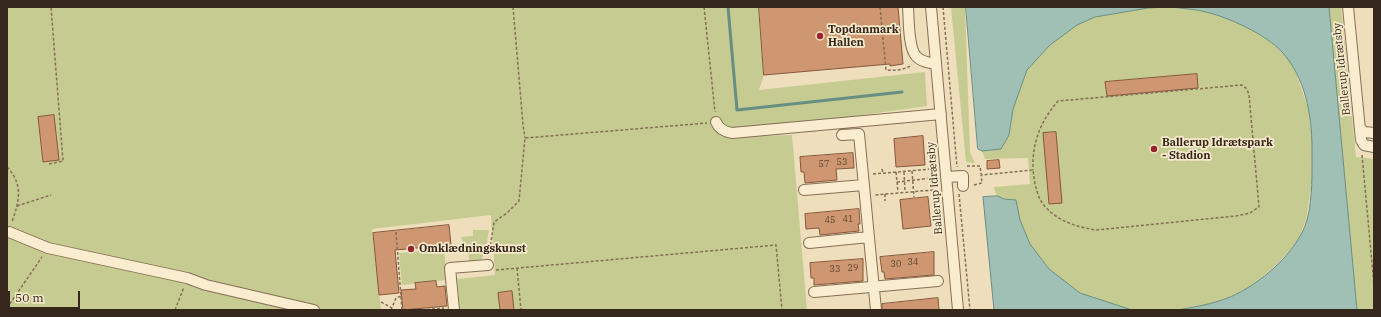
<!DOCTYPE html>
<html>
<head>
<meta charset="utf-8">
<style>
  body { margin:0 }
  #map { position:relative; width:1381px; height:317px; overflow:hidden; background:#eedebc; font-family:"IBM Plex Serif",serif }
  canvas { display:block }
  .frame { position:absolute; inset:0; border:8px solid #35271b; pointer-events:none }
  .scale { position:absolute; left:8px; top:291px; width:72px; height:18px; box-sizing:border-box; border:2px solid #35271b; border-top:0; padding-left:5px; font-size:12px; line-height:14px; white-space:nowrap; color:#35271b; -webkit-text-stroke:3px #f6e9cc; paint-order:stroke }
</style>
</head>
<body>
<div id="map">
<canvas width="1381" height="317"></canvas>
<div class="frame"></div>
<div class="scale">50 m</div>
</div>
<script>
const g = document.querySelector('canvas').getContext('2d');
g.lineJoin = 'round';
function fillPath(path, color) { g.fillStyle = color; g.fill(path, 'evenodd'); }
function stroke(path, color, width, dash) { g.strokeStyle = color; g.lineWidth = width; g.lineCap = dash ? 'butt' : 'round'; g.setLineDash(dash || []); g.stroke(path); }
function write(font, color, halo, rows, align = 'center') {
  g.font = font + ' "IBM Plex Serif",serif'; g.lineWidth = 3.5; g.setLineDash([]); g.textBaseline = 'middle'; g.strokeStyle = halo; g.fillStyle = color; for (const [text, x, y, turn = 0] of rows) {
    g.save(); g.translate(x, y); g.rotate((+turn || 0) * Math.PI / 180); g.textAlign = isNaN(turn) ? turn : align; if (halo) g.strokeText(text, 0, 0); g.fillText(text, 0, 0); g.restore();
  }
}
const green = new Path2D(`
  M7 7H759L764 75 759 90 925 72 927 106 793 125 729 137 792 135 807 310H460L457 279 495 275 491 215 372 229 381 310H7Z
  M951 7H965L970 152 975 163 966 162Z
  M1173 7 1206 12 1232 20 1259 34 1282 50 1294 67 1309 111 1312 139V183L1306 220 1299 238 1291 249 1277 264 1253 285 1230 297 1208 304 1177 310H1132L1080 293 1049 269 1030 244 1020 220 1016 200C1006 199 995 199 994 187L1030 184 1028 158 985 159 982 151 1001 149 1009 135 1013 109 1027 70 1050 45 1077 25 1095 17 1148 8Z
  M1329 7H1341L1356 157 1374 159V310H1357Z
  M473 230H489L486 249 481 261 470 265 468 249 464 246 461 237 473 236Z
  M444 249 447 280 402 285 399 253Z`);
const water = new Path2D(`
  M966 7H1168L1148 8 1095 17 1077 25 1050 45 1027 70 1013 109 1009 135 1001 149 982 151 978 149Z
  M1173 7H1329L1357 310H1177C1195 307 1213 304 1230 297 1259 285 1298 252 1307 220 1313 197 1312 172 1312 148 1312 115 1305 77 1282 52 1267 35 1228 17 1206 12 1195 9 1183 9 1173 7Z
  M998 196 1004 199 1016 200 1020 220 1030 244 1049 269 1080 293 1132 310H994L983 197Z`);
const stream = new Path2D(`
  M728 7 737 110 902 92`);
const building = new Path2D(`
  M759 7H898L903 64 890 66V64L764 75Z
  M1197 74 1198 88 1107 96 1105 82Z
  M54 115 59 160 43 162 38 117Z
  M1056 132 1062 203 1049 204 1043 133Z
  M923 136 925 165 896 167 894 139Z
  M853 153 854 168 836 169 837 180 805 183 804 172H801L800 157Z
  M999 160 1000 168 987 169V161Z
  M928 197 931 226 903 229 900 200Z
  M859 209 860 224H858L859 231 820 235 819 228 806 229 805 214Z
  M449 225 451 245 395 250 399 293 379 295 373 233Z
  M934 252V275L885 279 884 272H882L880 257Z
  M863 259V281L814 285V278H811L810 263Z
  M436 281 437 287 445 286 447 306 403 310 401 290 416 289 415 283Z
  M512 291 514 310H500L498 293Z
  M938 298 939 310H882V304Z`);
const path = new Path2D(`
  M513 7 523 125 525 138
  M704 7 715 112
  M880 7 886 70C895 71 904 70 912 65
  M943 7 957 167
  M1362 155 1374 285
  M49 164 63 161 51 7
  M967 166H980L981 174
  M7 167C24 185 19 201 12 222
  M882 169 883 173
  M912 171 914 197
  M896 172 898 192
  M904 172 905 192
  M873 174 932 169 933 190 875 195
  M897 182 932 178
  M974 185 982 183 981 175 1033 170C1034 180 1036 192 1041 201 1053 220 1076 227 1096 230L1236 216 1250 213 1259 207 1249 95 1247 89 1242 85 1058 101C1040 122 1032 143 1033 170
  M885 194V201
  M959 194 970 310
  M17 206 51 195
  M396 232 402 310
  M489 255 494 222 507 213 519 201 525 138 707 123
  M517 268 521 310
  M496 270 776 245 782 310
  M381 302 392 308
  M7 308 42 257
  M175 310 184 287
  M391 310 396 298 401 296
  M422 310 444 308`);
const minor = new Path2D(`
  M908 7C909 19 908 47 916 56 921 62 930 63 936 64
  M931 7 958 310
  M1348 7 1361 140 1364 145 1374 147
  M716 122C719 129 725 132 732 133L941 114
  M1360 128 1364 132 1374 133
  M842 135 859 134 876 310
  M946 177 963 176V186
  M804 190 864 185
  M9 232 48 248 187 278 206 285 314 310
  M809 243 869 237
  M814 292 938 281
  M454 310 450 268 488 265`);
const markers = [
  [820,36,4,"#962528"],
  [1154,149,4,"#962528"],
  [411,249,4,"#962528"]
];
const numberNames = [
  ["53",842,162],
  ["57",824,164],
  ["41",848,219],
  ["45",830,220],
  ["34",913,262],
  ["30",896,264],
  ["29",853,268],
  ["33",835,269]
];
const poiNames = [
  ["Topdanmark",828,30],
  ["Hallen",828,43],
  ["Ballerup Idrætspark",1162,143],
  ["- Stadion",1162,156],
  ["Omklædningskunst",419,249]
];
const streetNames = [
  ["Ballerup Idrætsby",1342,69,-96],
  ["Ballerup Idrætsby",935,188,-95]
];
fillPath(green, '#c6cc91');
fillPath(water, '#a0bfb5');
stroke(water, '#688d83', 1);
stroke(stream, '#688d83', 3);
fillPath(building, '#ce9671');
stroke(building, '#86573b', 1);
stroke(minor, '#866e56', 12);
stroke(path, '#866e56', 1.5, [3, 2]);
stroke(minor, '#f9eccf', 10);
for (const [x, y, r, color] of markers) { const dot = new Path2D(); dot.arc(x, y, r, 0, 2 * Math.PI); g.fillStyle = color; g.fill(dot); stroke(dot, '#f6e9cc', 1.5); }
write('9px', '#5b4330', null, numberNames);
write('bold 11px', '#35271b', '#f6e9cc', poiNames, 'left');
write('11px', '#35271b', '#f6e9cc', streetNames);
</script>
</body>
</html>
